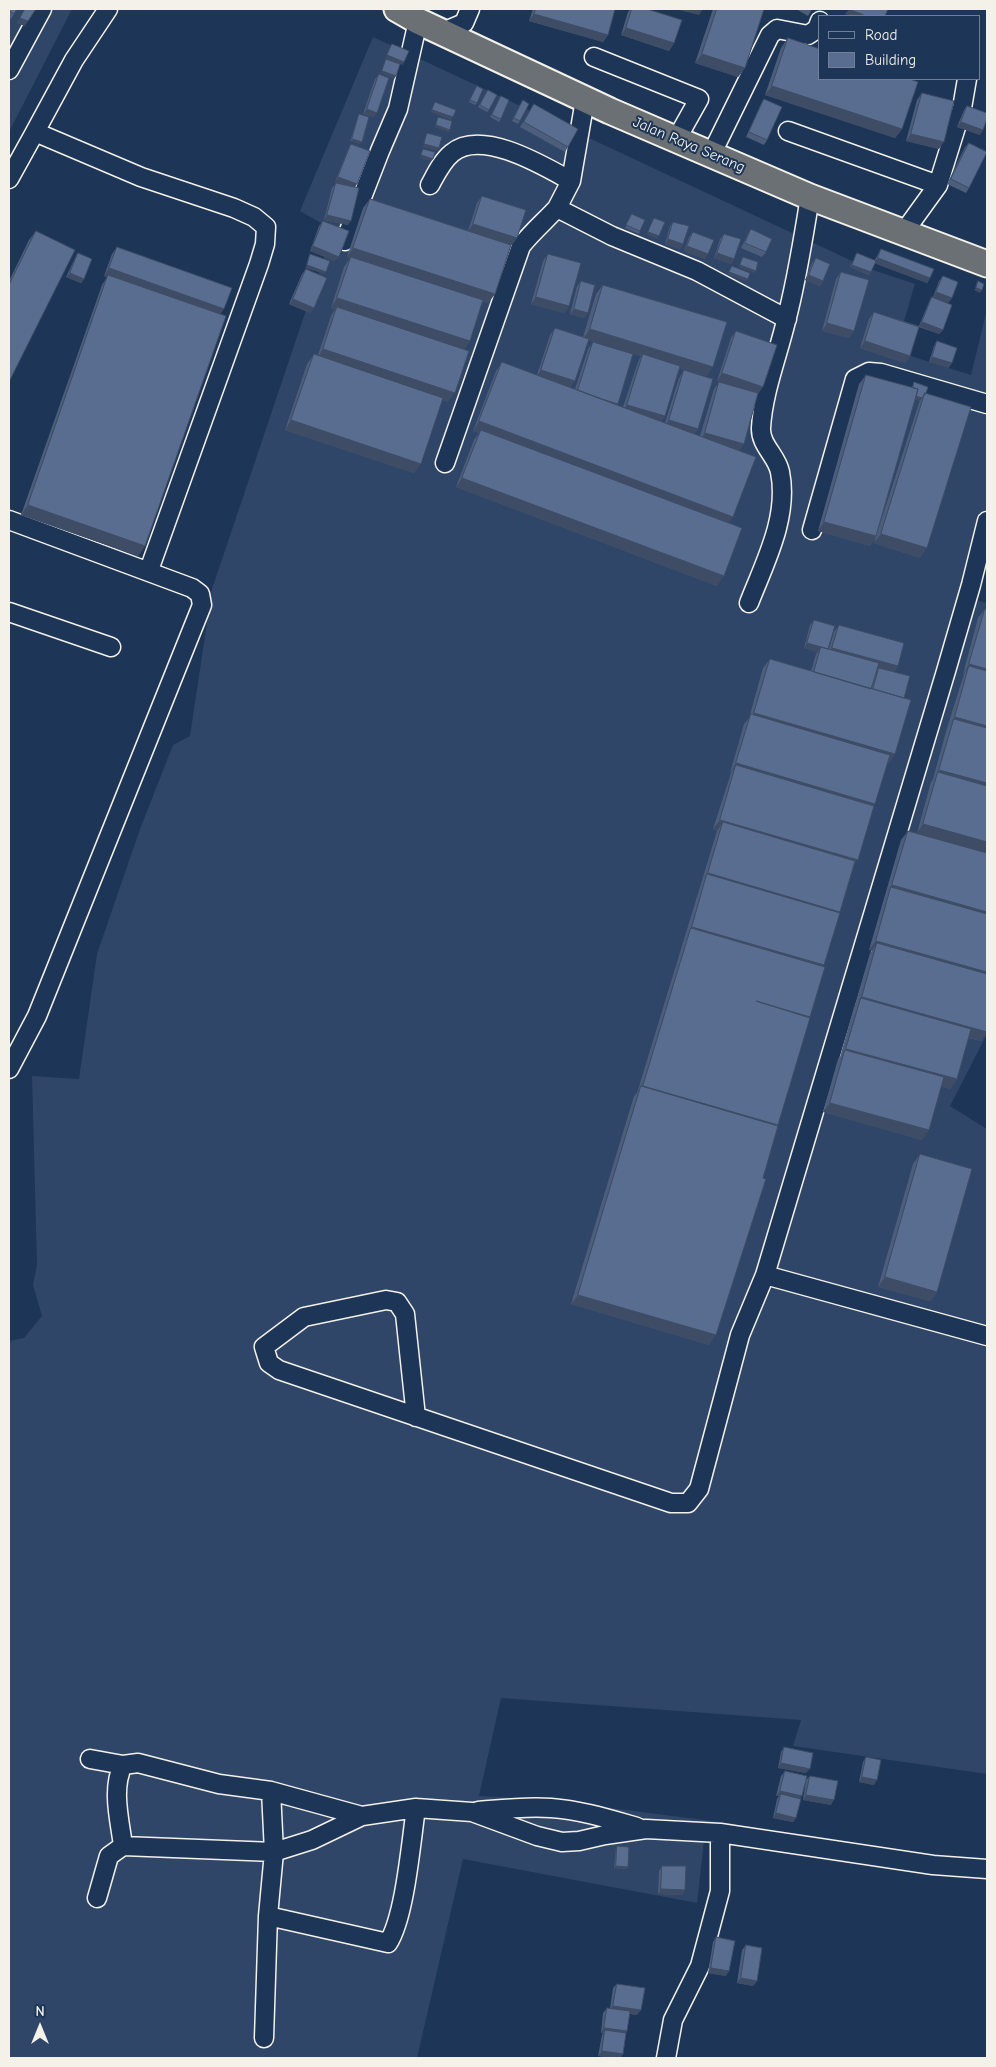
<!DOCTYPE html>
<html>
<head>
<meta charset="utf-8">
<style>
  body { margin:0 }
  #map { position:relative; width:996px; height:2067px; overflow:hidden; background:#1d3557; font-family:"Comic Neue",sans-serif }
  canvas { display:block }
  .frame { position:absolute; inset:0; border:10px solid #f4f1e8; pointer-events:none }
  .legend { position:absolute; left:818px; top:15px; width:162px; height:65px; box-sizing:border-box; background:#1d3557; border:1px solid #738091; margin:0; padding:6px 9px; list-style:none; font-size:15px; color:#f4f1e8 }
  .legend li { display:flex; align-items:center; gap:10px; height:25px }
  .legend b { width:25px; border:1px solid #738091 }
  .north { position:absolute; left:15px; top:2002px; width:50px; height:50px; -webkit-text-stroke:4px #1d3557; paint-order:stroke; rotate:0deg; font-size:14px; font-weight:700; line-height:20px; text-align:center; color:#f4f1e8 }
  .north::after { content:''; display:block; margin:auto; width:18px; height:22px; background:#f4f1e8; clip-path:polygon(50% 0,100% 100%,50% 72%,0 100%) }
</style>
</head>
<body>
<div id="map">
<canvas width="996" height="2067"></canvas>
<div class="frame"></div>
<ul class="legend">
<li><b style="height:6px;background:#1d3557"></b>Road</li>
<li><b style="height:14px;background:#586d90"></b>Building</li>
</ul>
<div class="north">N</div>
</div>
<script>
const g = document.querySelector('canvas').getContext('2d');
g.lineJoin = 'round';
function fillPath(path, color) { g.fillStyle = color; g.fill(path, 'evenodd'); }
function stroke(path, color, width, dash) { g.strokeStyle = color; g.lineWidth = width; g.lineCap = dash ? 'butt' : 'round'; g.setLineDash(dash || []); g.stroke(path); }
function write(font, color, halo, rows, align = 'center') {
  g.font = font + ' "Comic Neue",sans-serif'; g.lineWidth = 4; g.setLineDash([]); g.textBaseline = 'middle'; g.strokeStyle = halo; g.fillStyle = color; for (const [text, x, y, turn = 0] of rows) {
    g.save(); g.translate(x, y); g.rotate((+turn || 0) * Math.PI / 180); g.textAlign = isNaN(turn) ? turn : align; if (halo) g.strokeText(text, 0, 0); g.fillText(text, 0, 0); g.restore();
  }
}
const built = new Path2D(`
  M9 9H72L9 132Z
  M373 37 867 268 915 284 895 351 971 375 987 309V516L967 598 987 603V1034L950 1106 987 1129V1774L793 1746 801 1720 501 1698 479 1796 549 1800 735 1824 737 1844 704 1841 697 1903 463 1859 417 2058H9V1341L24 1338 42 1316 33 1285 37 1265 32 1076 79 1079 97 954 140 829 173 745 190 736 212 589 333 230 300 211Z`);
const minor = new Path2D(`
  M443 32 464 23 470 9
  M594 57 699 99 676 140
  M9 70 42 9
  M585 100 571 181 557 208 612 236 697 271 787 319
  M788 131 938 185
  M35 132 74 60 108 9
  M711 155 770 35 777 29 808 35 817 29 820 21
  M9 179 35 132 141 177 234 208 254 217 266 227 265 244 259 264 149 570
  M430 185C436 174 442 161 452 153 481 128 544 166 571 181
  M904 232 938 185 962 108 967 79
  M345 241 380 151 398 109 418 21
  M445 463 521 246C532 232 545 221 557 208
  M9 520 192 588 200 594 202 605 37 1016 9 1069
  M812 530 855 379 869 372 881 373 987 404
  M749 603C765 562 789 517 780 472 777 456 760 445 761 428 763 392 778 355 786 321 797 280 803 239 810 197
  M9 612 111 647
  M765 1275 987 1336
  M416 1417 405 1314 397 1302 386 1300 304 1317 264 1347 269 1363 279 1370 671 1503H688L699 1489 740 1335 765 1275 946 671 971 585 987 521
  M90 1759 123 1765
  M271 1791 274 1852 268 1916 388 1943C405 1917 411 1842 416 1808
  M478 1811C502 1809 527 1806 551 1808 580 1810 609 1819 637 1827
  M123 1846C120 1821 111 1789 123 1765L138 1763 219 1784 271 1791 362 1816
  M97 1898 109 1856 123 1846 274 1852 312 1840 362 1816 416 1808 472 1812 537 1836 562 1842 579 1841 605 1835 646 1829 720 1833 933 1865 987 1869
  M264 2038 268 1916
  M666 2058 673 2020 700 1966 720 1891V1833`);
const highway = new Path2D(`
  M397 9 418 21 610 111 810 197 987 264`);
const wall = new Path2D(`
  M9 9H17L11 19 9 17Z
  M533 9H615L608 35 603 42 529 21Z
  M630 9H647L674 43 669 51 621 35 628 12Z
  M713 9H764L745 68 738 77 695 63Z
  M796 9H812L808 16Z
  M788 38 902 129 895 138 765 95 781 48Z
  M379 74 374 117 363 114 375 79Z
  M477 86V103L475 105 469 102Z
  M486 93 489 110 487 112 478 107Z
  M922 93 939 149 906 141 917 100Z
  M501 96V119L499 122 490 117Z
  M764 99 767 140 764 145 746 137 761 104Z
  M521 103 520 121 518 124 512 121Z
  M534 104 568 147 565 152 520 127Z
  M967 106 980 135 957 127 964 110Z
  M359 114 360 144 350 141Z
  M969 143V188L966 193 947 184 965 147Z
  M351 144 355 187 348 225 324 220 332 188 336 183 341 184 335 182 348 149Z
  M482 196 517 238 511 245 495 294 488 303 482 301 470 341 464 349 448 402 442 400 414 473 285 430 307 364 314 354 318 355 331 316 335 309 331 308 344 267 350 258 347 257 363 208 370 199 468 231 477 203Z
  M632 214 640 231 639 234 625 228Z
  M323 221 335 261 310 251 319 226Z
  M673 222 683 244 680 249 665 244 670 226Z
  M751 229 766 252 762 257 741 248 748 234Z
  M36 231 9 382V281L29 240Z
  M693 232 705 259 684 251 689 237Z
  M724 234 734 259 731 264 714 258 720 239Z
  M117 247 220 314 145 546 138 556 21 515 102 285 107 277 104 276 112 254Z
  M881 249 930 278 927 283 874 263 869 275 850 267 857 253 875 260 878 254Z
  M78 253 84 279 81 283 66 277 75 258Z
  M548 254 569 306 564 313 531 304 543 261Z
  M816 258 823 281 820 286 805 280 812 263Z
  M306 269 310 313 289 304 302 274Z
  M841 272 854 331 849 338 822 331 836 279Z
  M943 276 952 298 948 303 933 297 939 281Z
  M581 281 588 313 584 318 570 314 577 286Z
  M603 285 707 376 680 368 665 416 661 422 665 423 679 378 684 370 695 434 700 436 714 389 719 382 725 383 717 381 731 338 736 331 758 394 739 451 728 523 717 586 456 487 474 440 479 433 473 431 496 371 502 362 537 375 550 335 555 328 583 337 596 294ZM588 340 641 356 638 362 623 407 617 405 618 404 593 342 588 349 575 389 570 387 575 381Z
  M932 297 943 330 939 334 919 327 910 356 905 363 860 348 869 319 874 312 919 326 929 302Z
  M937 341 949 368 929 362 934 346Z
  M866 375 912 388 914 382 926 393 920 558 874 543 876 537 870 546 818 531 859 384ZM915 399 920 401 919 403 879 527Z
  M985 609 981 1041 968 1038 957 1079 950 1089 941 1086 922 1140 823 1112 838 1059 840 1057 854 1007 855 1005 870 953 872 951 869 950 901 840 908 831 917 833 931 782 933 779 947 728 964 674H963L978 618Z
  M814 620 828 649H829L834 632 839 625 898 666 894 672 904 698 895 754 888 764H887L854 866 823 966 810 1017 777 1126 709 1345 571 1304 634 1096 637 1093 685 936 717 831 713 829 731 773H730L744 724 749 718 763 668 770 659 811 671 816 654 818 652 804 648 810 625Z
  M920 1154 937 1292 930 1301 878 1287 913 1164Z
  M784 1747 806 1773 778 1768 781 1752Z
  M866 1757 874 1785 859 1782 863 1762Z
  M785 1771 800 1799 796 1818 793 1822 773 1818 777 1799 779 1796H776L781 1776Z
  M810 1776 831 1805 803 1800 806 1780Z
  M617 1846 628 1867 626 1869 614 1868 616 1848Z
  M662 1866 685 1890 682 1895 658 1894 659 1871Z
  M716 1937 726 1976 708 1973 713 1942Z
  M746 1945 757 1981 753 1986 737 1983 742 1950Z
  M617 1984 637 2015 630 2014 627 2031 626 2033 623 2054 620 2058H615L598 2056 602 2035 603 2033H601L603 2013 607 2008 610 2009 613 1988Z`);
const shadedWall = new Path2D(`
  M675 9H703L699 15Z
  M849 9 866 16H851L845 14Z
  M534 14 608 35 603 42 529 21Z
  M20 18 28 21 25 26 16 23Z
  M626 28 674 43 669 51 621 35Z
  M702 54 745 68 738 77 695 63Z
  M387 55 404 62 403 65 385 58Z
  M382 71 396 76 394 79 380 73Z
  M772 86 902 129 895 138 765 95Z
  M367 109 377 113 374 117 363 114Z
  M432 110 453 117 451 120 430 112Z
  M961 122 983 130 980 135 957 127Z
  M436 125 450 130 448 132 434 127Z
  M911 134 944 142 939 149 906 141Z
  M352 139 362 142 360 144 350 141Z
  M424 144 439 148 437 151 422 147Z
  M421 155 433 159 431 161 419 158Z
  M338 177 357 184 354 189 335 182Z
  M327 215 351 221 348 225 324 220Z
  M473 224 517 238 512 245 468 231Z
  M648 232 659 236 657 239 646 234Z
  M668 239 683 244 680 249 665 244Z
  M313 246 339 257 335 261 310 251Z
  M687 246 708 254 705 259 684 251Z
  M353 248 495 294 488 303 347 257Z
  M717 253 734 259 731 264 714 258Z
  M878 258 930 278 927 283 874 263Z
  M307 265 326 272 325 274 305 268Z
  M740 265 756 271 754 273 738 267Z
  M852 265 871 272 869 275 850 267Z
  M109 268 224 309 219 316 104 276Z
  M729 272 748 279 746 281 728 275Z
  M70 273 84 279 81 283 66 277Z
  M809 275 823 281 820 286 805 280Z
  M976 288 982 290 980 293 974 290Z
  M936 292 952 298 948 303 933 297Z
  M536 297 569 306 564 313 531 304Z
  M337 298 470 341 463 350 337 307 335 309 331 308Z
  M293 299 314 308 310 313 289 304Z
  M574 309 588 313 584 318 570 314Z
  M922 322 943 330 939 334 919 326Z
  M827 323 854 331 849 338 822 331Z
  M590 329 713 367 707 376 642 356 643 354 641 356 583 339Z
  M865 341 910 356 905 363 860 348Z
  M323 349 455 393 448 402 317 358Z
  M932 357 952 363 949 368 929 362Z
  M541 370 575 381 570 388 536 377Z
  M722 373 763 387 758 394 717 381Z
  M910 394 922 398 920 401 909 397Z
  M627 405 665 416 660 424 622 412Z
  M291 420 421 464 414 473 285 430Z
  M669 420 698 429 693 436 664 427Z
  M479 421 733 517 726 527 481 430 479 433 473 431Z
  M705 433 744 444 739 451 700 440Z
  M462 478 724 576 717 586 456 487Z
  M28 505 145 546 138 556 21 515Z
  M824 522 876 536 870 546 818 531Z
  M881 534 927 548 920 558 874 543Z
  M807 643 828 649 821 647 818 652 804 648Z
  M832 648 898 666 893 673 827 655Z
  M969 664 987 669V681L969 666 964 674H963Z
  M754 713 895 754 888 764 748 723 750 719Z
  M955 717 987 726V738L954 719 948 727Z
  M736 763 875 804 868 813 736 765 731 773H730Z
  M939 770 987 783V795L938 772Z
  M720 820 858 860 851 870 723 822 717 831 713 829Z
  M923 824 987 842V854L916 834Z
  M708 873 840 912 833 922 707 874 701 883Z
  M892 885 987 912V923L891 887 886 895Z
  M692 927 824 965 817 975 691 928 685 936Z
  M876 941 987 972V983L877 943 872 951 869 950Z
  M862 997 987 1032V1033L981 1041 858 1007 860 999Z
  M846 1049 957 1079 950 1089 842 1059 844 1051Z
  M643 1086 778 1125 771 1135 640 1089Z
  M830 1103 929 1130 922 1140 823 1112Z
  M885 1277 937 1292 930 1301 878 1287Z
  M578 1295 716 1335 709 1345 571 1304Z
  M781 1763 810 1769 806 1773 778 1768Z
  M862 1777 877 1780 874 1785 859 1782Z
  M780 1791 802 1796 799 1801 781 1794 779 1796H776Z
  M806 1795 834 1800 831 1805 803 1800Z
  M776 1813 796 1818 793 1822 773 1818Z
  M616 1866 628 1867 626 1869 614 1868Z
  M661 1889 685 1890 682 1895 658 1894Z
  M711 1968 729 1971 726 1976 708 1973Z
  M741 1978 757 1981 753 1986 737 1983Z
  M613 2006 641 2010 637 2015 609 2010Z
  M604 2028 627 2031 624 2035 605 2030 603 2033H601Z
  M602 2051 623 2054 620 2058H615L598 2056Z`);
const building = new Path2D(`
  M9 9H17L14 14 9 10Z
  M25 9H36L28 21 20 18Z
  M536 9H615L608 35 534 14Z
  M632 9H647L682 20 674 43 626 28Z
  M717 9H764L745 68 702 54Z
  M849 9H888L885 16H866Z
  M788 38 820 49V79H910L918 82 902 129 772 86Z
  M392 44 409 51 404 62 387 55Z
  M386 59 400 64 396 76 382 71Z
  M379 74 389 78 377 113 367 109Z
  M477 86 483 89 477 103 470 100Z
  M488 90 497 95 489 110 480 105Z
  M922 93 954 101 944 142 911 134Z
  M501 96 509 100 501 119 492 115Z
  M764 99 782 107 767 140 749 132Z
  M523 100 529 104 520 121 514 118Z
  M435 102 456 110 453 117 432 110Z
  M534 104 578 129 568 147 524 122Z
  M967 106 987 113V119L983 130 961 122Z
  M359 114 369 117 362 142 352 139Z
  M438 117 452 121 450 130 436 125Z
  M427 133 442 137 439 148 424 144Z
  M969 143 987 152 969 188 951 179Z
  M351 144 370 151 357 184 338 177Z
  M423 149 435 152 433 159 421 155Z
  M336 183 359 188 351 221 327 215Z
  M482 196 526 210 517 238 473 224Z
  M370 199 511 245 495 294 353 248Z
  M632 214 645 220 640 231 626 225Z
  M654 218 665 222 659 236 648 232Z
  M323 221 349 231 339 257 313 246Z
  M673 222 689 226 683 244 668 239Z
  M751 229 772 239 766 252 745 243Z
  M36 231 75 250 9 382V285Z
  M693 232 714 240 708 254 687 246Z
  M724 234 741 239 734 259 717 253Z
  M117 247 232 288 224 309 109 268Z
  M881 249 934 269 930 278 878 258Z
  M78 253 92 259 84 279 70 273Z
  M857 253 876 261 871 272 852 265Z
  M310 254 330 261 326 272 307 265Z
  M548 254 581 263 569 306 536 297Z
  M351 257 483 300 470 341 337 298Z
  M743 257 758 262 756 271 740 265Z
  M816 258 830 264 823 281 809 275Z
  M732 266 750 273 748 279 729 272Z
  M306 269 327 278 314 308 293 299Z
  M841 272 869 280 854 331 827 323Z
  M108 275 226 316 145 546 28 505Z
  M943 276 958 282 952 298 936 292Z
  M581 281 595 285 588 313 574 309Z
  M978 281 984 284 982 290 976 288Z
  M603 285 727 322 713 367 590 329Z
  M932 297 952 305 943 330 922 322Z
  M337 307 469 351 455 393 323 349Z
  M874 312 919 327 910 356 865 341Z
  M555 328 589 339 575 381 541 370Z
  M736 331 777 345 763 387 722 373Z
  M937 341 957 348 952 363 932 357Z
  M593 342 633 354 618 404 602 399 578 390Z
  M314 354 443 398 421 464 291 420Z
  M643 354 680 366 665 416 627 405Z
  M502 362 756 457 733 517 479 421Z
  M684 370 713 379 698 429 669 420Z
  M866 375 918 389 876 536 824 522Z
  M719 382 758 393 744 444 705 433Z
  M914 382 928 387 926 393 922 398 916 396 918 389 913 388Z
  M925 393 971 407 927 548 881 534Z
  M481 430 742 528 724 576 462 478Z
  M985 609 987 610V669L969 664Z
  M814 620 835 626 828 649 807 643Z
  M839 625 904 643 898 666 832 648Z
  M821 647 879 663 871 689 814 672Z
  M770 659 911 700 895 754 754 713Z
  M969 666 987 671V726L955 717Z
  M879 668 910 676 904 698 873 689Z
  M751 714 890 755 875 804 736 763Z
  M954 719 987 728V783L939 770Z
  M736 765 874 806 858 860 720 820Z
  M938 772 987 786V842L923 824Z
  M723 822 855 861 840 912 708 873Z
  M908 831 987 853V912L892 885Z
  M707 874 840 913 824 965 692 927Z
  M891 887 987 914V972L876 941Z
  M691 928 825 967 810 1017 756 1001 810 1018 778 1125 643 1086Z
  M877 943 987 974V1032L862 997Z
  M861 998 971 1029 957 1079 846 1049Z
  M845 1050 944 1077 929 1130 830 1103Z
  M641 1086 778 1126 763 1178 766 1179 716 1335 578 1295Z
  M920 1154 972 1169 937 1292 885 1277Z
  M784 1747 813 1753 810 1769 781 1763Z
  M866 1757 881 1760 877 1780 862 1777Z
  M785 1771 807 1776 802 1796 780 1791Z
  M810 1776 838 1781 834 1800 806 1795Z
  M781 1794 801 1799 796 1818 776 1813Z
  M617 1846 629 1847 628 1867 616 1866Z
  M662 1866H686L685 1890 661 1889Z
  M716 1937 735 1941 729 1971 711 1968Z
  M746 1945 762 1948 757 1981 741 1978Z
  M617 1984 645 1988 641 2010 613 2006Z
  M607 2008 630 2011 627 2031 604 2028Z
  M605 2030 626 2033 623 2054 602 2051Z`);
const streetNames = [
  ["Jalan Raya Serang",689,145,23]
];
fillPath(built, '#2f4668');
stroke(minor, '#f4f1e8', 21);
stroke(highway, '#f4f1e8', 29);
stroke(minor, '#1d3557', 18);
stroke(highway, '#6a7074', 25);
fillPath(wall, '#4c5e7c');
fillPath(shadedWall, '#3e4c65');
fillPath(building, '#586d90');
stroke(building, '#3e4c65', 1);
write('15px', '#f4f1e8', '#1d3557', streetNames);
</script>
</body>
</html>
